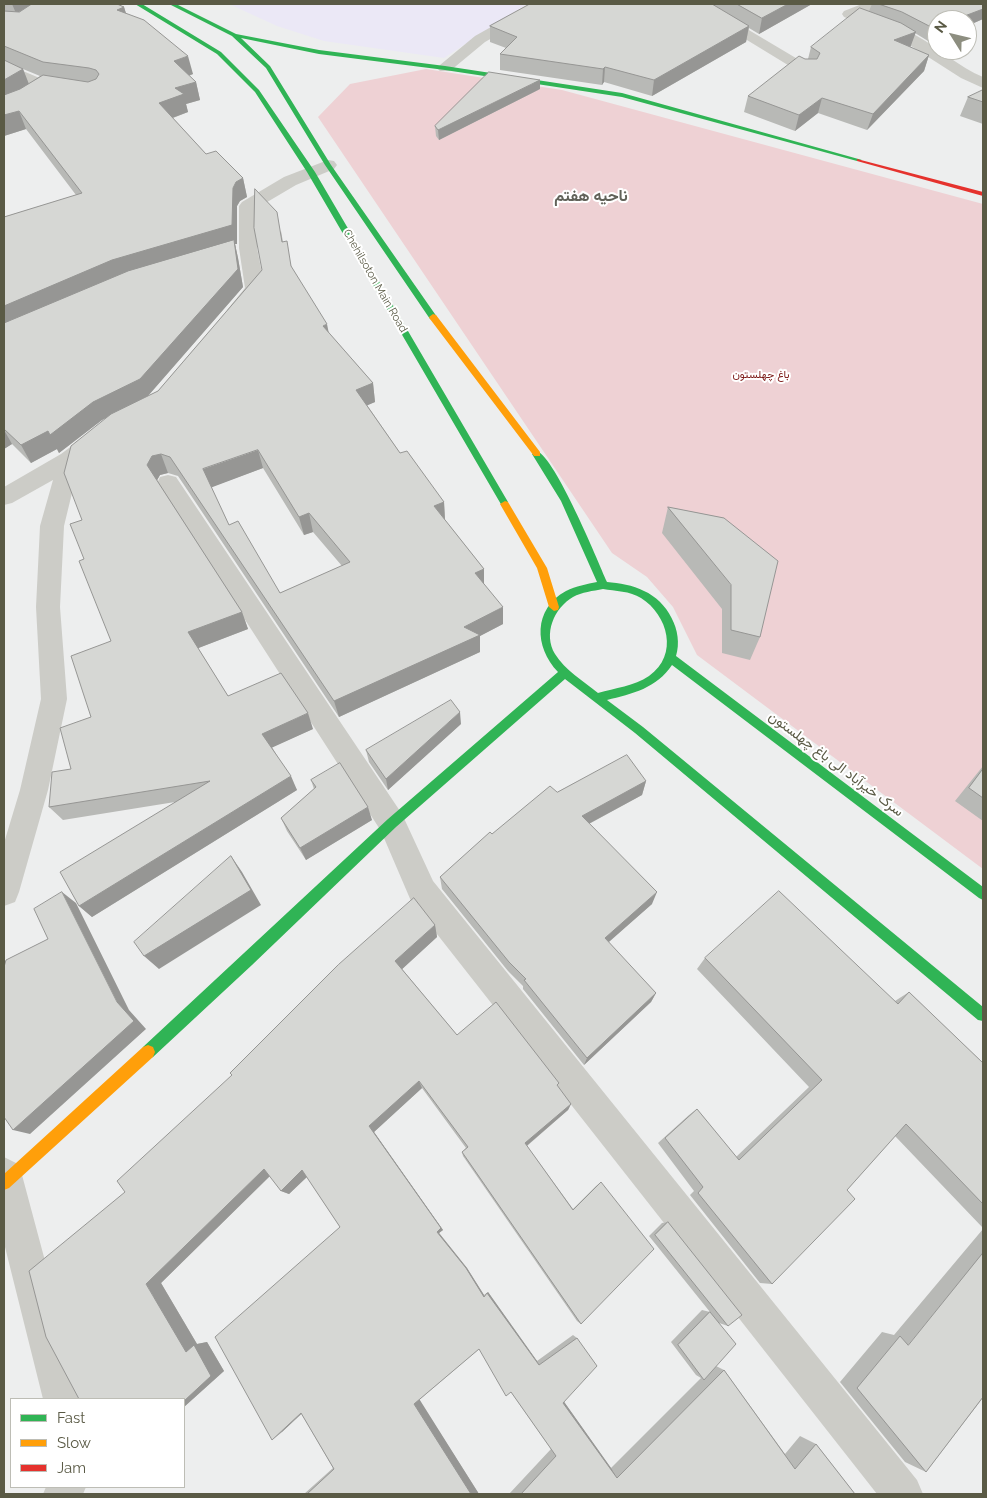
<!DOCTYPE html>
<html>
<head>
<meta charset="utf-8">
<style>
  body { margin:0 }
  #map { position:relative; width:987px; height:1498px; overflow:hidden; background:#edeeee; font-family:Raleway,sans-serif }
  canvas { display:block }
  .frame { position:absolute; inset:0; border:5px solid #5a5a45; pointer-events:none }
  .legend { position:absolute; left:10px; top:1398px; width:175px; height:90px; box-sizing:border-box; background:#fff; border:1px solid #bdbdb5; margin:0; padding:6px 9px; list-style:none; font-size:15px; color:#5a5a45 }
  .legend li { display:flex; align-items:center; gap:10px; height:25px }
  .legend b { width:25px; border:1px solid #bdbdb5 }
  .north { position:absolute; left:927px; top:10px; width:50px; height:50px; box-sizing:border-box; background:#fff; border:1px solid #bdbdb5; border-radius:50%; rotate:306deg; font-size:14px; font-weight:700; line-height:20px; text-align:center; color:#5a5a45 }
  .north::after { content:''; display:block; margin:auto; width:18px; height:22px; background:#8d8e80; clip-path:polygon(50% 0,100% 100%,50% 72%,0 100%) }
</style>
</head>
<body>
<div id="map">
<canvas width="987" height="1498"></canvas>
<div class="frame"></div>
<ul class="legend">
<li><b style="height:6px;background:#30b455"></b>Fast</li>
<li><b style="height:6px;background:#ff9f0a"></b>Slow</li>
<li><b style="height:6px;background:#e5322d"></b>Jam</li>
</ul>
<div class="north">N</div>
</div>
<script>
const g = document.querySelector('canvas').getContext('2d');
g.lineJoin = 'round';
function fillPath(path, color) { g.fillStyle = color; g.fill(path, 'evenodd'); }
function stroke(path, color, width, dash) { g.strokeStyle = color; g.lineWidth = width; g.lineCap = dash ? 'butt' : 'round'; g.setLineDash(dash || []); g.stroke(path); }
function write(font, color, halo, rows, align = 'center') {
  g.font = font + ' Raleway,Vazirmatn,sans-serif'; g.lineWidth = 4; g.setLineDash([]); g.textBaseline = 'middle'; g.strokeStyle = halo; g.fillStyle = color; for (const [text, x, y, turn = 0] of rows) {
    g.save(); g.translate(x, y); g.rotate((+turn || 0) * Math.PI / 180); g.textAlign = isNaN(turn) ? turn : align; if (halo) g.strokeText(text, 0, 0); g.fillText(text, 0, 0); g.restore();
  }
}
const commercial = new Path2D(`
  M229 4H527L444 58 324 41 277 26Z`);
const green = new Path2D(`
  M426 69 562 90 983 204V869L697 655 673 607 647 577 612 553 318 117 350 84Z`);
const street = new Path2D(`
  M532 4H549L547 7 485 42 450 71H440L437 68 440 65 475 36Z
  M688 4H705L811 67 814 70 811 73H801Z
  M862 4H881L879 7 863 14C882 19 900 26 917 36 940 49 959 67 983 77V88L961 78 897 37 844 17 842 14 844 11Z
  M4 63 49 82 74 86 76 89 74 92C50 98 24 82 4 73Z
  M328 160 334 161 337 165 334 169 296 185 257 208V248L265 289C256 301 246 318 230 314L227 310 245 288 239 248V206L242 202 284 177Z
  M97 430 105 433 108 438 105 443 79 464 64 526 60 607 67 699 48 790 19 892 15 902 4 906V843L20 790 41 699 36 607 40 526 53 480 12 503 4 505V487L61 454 89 433Z
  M168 475 176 477 402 814 433 881 917 1480 923 1494H877L411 901 381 831 157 483 160 477Z
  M4 1157 16 1163 22 1175 82 1399H43L4 1243Z
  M46 1487H86L83 1494H43Z`);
const fast = new Path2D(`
  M135 4H142L221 52 259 90 315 172 508 502V506H502L307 172 255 92 217 54Z
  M169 4H176L236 34 319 50 445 66 622 93 862 160 857 161 622 97 445 70 319 54 241 38 270 66 331 165 437 317 433 320 430 319 325 165 266 68 232 36Z
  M537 451C556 459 597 559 607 582 619 583 633 585 644 591 667 601 684 631 676 656L983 887V900L979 898 672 665C657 688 632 694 607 700L643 727 983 1007V1021L978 1020 635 733 565 679 396 827 252 965 153 1057 148 1059 143 1057 141 1052 143 1047 388 819 558 672C534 647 533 609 566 591 576 586 587 584 597 582L561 501 532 454ZM603 589C615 591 630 591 641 598 668 615 679 655 649 676 634 686 615 688 598 693 583 681 565 670 555 654 543 634 554 608 573 597 582 592 593 591 603 589Z`);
const slow = new Path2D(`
  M433 314 436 315 540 452V456H534L430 319 429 317Z
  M505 501 508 502 547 568 559 607 558 610 554 611 549 607 537 568 500 504Z
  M148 1045 153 1047 155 1052 153 1057 9 1188 4 1190V1174L143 1047Z`);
const jam = new Path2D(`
  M857 159 983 192V196L857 161Z`);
const wall = new Path2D(`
  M4 4H117L124 7 126 13 193 74 189 76 196 82 200 100 186 104 188 112 173 118 206 154 243 178 247 197 240 201 237 206V244H235L238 258 243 287 148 396 158 391 262 270 281 231 283 242 292 268 329 333 373 383 375 402 367 405 400 453 444 502 445 520 484 569V584L503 624 480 636V652L339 717 178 476 168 473 160 475 157 480 242 612 248 629 198 648 228 696 313 729 272 747 297 790 92 917 79 906 175 802 63 820 49 807 71 769 91 717 111 641 84 559 82 520 108 417 102 420 59 453 57 449 31 463 12 444 4 449V217L76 195 26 129 4 136ZM23 69 40 76 29 84ZM263 468 304 535 313 532 342 566 280 593 229 525 211 487Z
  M530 4H812L759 34 749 28 746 42 652 96 604 82 602 85 500 70V54L506 48 490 42V26Z
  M872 4H983V19L967 26V20L928 41 915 33 910 47 929 55 924 71 867 130 818 113 795 131 744 112 748 96 805 59H808L811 47 869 11Z
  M540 89 439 140 436 136 435 126Z
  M983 90V124L960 116 968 97Z
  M668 507 724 518 760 637 750 660 722 653V609L662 533Z
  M461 724 388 790 369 762 366 750Z
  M983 766V821L955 801Z
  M311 780 372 820 306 860 287 831 281 818 314 789Z
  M646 781 642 795 589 824 652 904 608 942 656 993 651 1002 584 1065 523 989V986L508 971 442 889 440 877 492 834 557 792Z
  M435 925 437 937 402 969 457 1035 558 1087 571 1104 568 1110 527 1146 573 1209 596 1186 601 1182 581 1324 577 1321 463 1156 462 1152 466 1148 422 1088 374 1132 443 1230 439 1233 467 1268 484 1295 488 1292 537 1361 573 1335 577 1338 564 1402 611 1468 701 1378 696 1375 671 1342 702 1310 710 1312 649 1236 662 1223 668 1222 728 1326 719 1323 716 1366 724 1370 785 1454 800 1436 816 1444 855 1494H509L551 1449 511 1392 479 1349 419 1400 479 1494H304L333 1468 301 1413 282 1432 340 1227 307 1177 289 1194 281 1191 270 1176 161 1283 197 1344 207 1342 224 1371 184 1407 125 1192Z
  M705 958 895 1001 909 992 983 1063V1228L895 1136 847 1190 772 1284 760 1283 690 1195 694 1191 658 1143 689 1115 697 1109 736 1157 809 1087 697 969Z
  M983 1229V1401L982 1399 926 1472 905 1462 840 1382 882 1332 894 1335Z`);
const shadedWall = new Path2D(`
  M12 4H42L18 18Z
  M788 4H812L759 34 762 18Z
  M124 7 129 24 117 10Z
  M983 9V19L967 26V20H954Z
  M749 26 746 42 652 96 654 80Z
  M937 26V37L928 41 933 28Z
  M916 32 910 48 894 40Z
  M929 55 924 71 867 130 873 114Z
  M188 56 193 74 178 79 174 61Z
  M605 67 604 82 602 85 603 69Z
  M23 69 30 87 4 102V80Z
  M540 80V89L439 140 438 130Z
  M196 82 200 100 186 104 188 112 164 121 159 103 175 88Z
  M822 98 818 113 795 131 799 115Z
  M19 111 26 129 4 136V115Z
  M243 178 247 197 240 201 237 206V244H235L238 258 243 287 147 397 102 420 59 453 57 449 31 463 21 445 4 328V306L233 188 236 182Z
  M327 324 331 344 323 326Z
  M373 383 375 402 359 409 356 390Z
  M4 430 12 444 4 449Z
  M258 450 263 468 210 488 203 469Z
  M161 454 168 473 160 475 155 484 147 465 152 456Z
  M444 502 445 520 434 506Z
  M309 513 313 532 304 535 299 517Z
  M484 569V587L475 573Z
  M503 607V624L480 636V652L339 717 334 701 464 627Z
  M242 612 248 629 196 649 188 632Z
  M460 712 461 724 388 790 386 779Z
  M308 713 313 729 269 749 262 734Z
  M291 776 297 790 92 917 79 906Z
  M646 781 642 795 579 829 582 816Z
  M368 807 372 820 306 860 300 848Z
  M231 856 242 872 261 905 159 969 144 956Z
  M62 892 76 903 129 1010 146 1029 30 1134 13 1130 117 1002Z
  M657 892 652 904 601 949 605 938Z
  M435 925 437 937 399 972 395 961Z
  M656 993 651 1002 584 1065 587 1058Z
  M419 1081 422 1088 374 1132 443 1230 439 1233 467 1268 484 1295V1297L437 1232 369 1126Z
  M571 1104 568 1110 524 1148 525 1143Z
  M264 1169 273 1173 161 1283 197 1344 207 1342 224 1371 184 1407 186 1352 146 1284Z
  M302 1170 310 1174 289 1194 281 1191Z
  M488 1292 537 1361 539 1365 487 1293Z
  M560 1396 611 1468 617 1478 563 1403Z
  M418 1397 479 1494H471L414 1404Z
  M310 1406 282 1432 272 1440 301 1413Z`);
const building = new Path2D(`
  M32 4H117L124 7 117 10 144 20 188 56 174 61 196 82 175 88 184 94 159 103 206 154 216 151 243 178 236 182 233 188 232 225 112 260 4 306V217L82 193 19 111 4 115V95L20 89 43 75 88 82 96 79 99 74 96 70 89 68 43 62 4 46V11L19 12Z
  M530 4H712L749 26 654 80 605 67 603 69 500 54 517 37 490 26Z
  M737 4H788L762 18Z
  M879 4H983V9L954 20H937V26L933 28 902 12Z
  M860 8 901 23 916 32 894 40 929 55 873 114 822 98 799 115 748 96 799 56 805 59H817L820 53 811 47Z
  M4 60 23 69 4 80Z
  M489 72 540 80 438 130 435 126Z
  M983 90V102L968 97Z
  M255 189 277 212 282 242 287 241 291 266 327 324 323 326 373 383 356 390 400 453 407 451 444 502 434 506 484 569 475 573 503 607 464 627 480 635 334 701 170 457 161 454 152 456 147 465 242 612 188 632 228 696 281 673 308 713 262 734 291 776 79 906 60 872 210 781 49 807 52 772 71 769 60 728 91 717 71 656 111 641 79 561 84 559 70 524 82 520 64 473 71 446 111 414 158 391 262 270 254 228ZM258 450 299 517 309 513 350 562 280 593 238 521 229 525 203 469Z
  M234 240 238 269 140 379 93 402 50 435 48 431 21 445 4 429V323L128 271Z
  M668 507 724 518 778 561 760 637 731 630V585Z
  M451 700 460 712 386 779 366 750Z
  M627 755 646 781 582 816 657 892 605 938 656 993 587 1058 524 980 526 979 509 962 440 877 490 832 492 834 550 786 557 792Z
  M340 763 368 807 300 848 281 818 316 787 311 780Z
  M983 769V798L969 788Z
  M231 856 251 890 144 956 134 942Z
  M779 891 898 1004 909 992 983 1063V1204L906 1124 847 1190 855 1199 772 1284 698 1193 703 1187 665 1138 697 1109 739 1160 822 1080 705 958Z
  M62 892 117 1002 134 1021 13 1130 4 1117V967L6 960 48 939 34 909Z
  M414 898 435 925 395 961 457 1035 496 1002 559 1083 557 1085 571 1104 525 1143 573 1210 601 1182 654 1249 581 1324 462 1152 468 1147 419 1081 369 1126 441 1228 437 1232 466 1268 484 1297 487 1293 539 1365 577 1338 597 1366 563 1403 617 1478 724 1370 795 1469 816 1444 855 1494H521L556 1456 511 1392 506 1396 479 1349 414 1404 471 1494H307L334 1469 301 1413 272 1440 215 1337 340 1227 302 1170 281 1191 264 1169 146 1284 186 1352 194 1345 211 1376 184 1401V1399H79L46 1337 29 1271 125 1192 117 1181 232 1075 230 1073 338 965Z
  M668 1222 742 1315 728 1326 655 1235Z
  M983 1253V1397L926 1472 857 1388 900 1336 908 1345Z
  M710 1312 736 1344 704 1380 678 1345Z`);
const farStreetnames = [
  ["Chehilsoton Main Road",375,281,60]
];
const farParknames = [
  ["باغ چهلستون",761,375]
];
const streetNames = [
  ["سرک خیرآباد الی باغ چهلستون",836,764,37]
];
const farDistrictnames = [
  ["ناحیه هفتم",591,196]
];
fillPath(commercial, '#ebe8f6');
fillPath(green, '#eed1d4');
fillPath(street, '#ccccc7');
fillPath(fast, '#30b455');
fillPath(slow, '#ff9f0a');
fillPath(jam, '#e5322d');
fillPath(wall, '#b8b9b6');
fillPath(shadedWall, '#969694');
fillPath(building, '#d6d7d4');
stroke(building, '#969694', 1);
write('11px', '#5a5a45', '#fff', farStreetnames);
write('11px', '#7b1815', '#fff', farParknames);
write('14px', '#5a5a45', '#fff', streetNames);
write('bold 16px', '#616259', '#fff', farDistrictnames);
</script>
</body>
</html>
